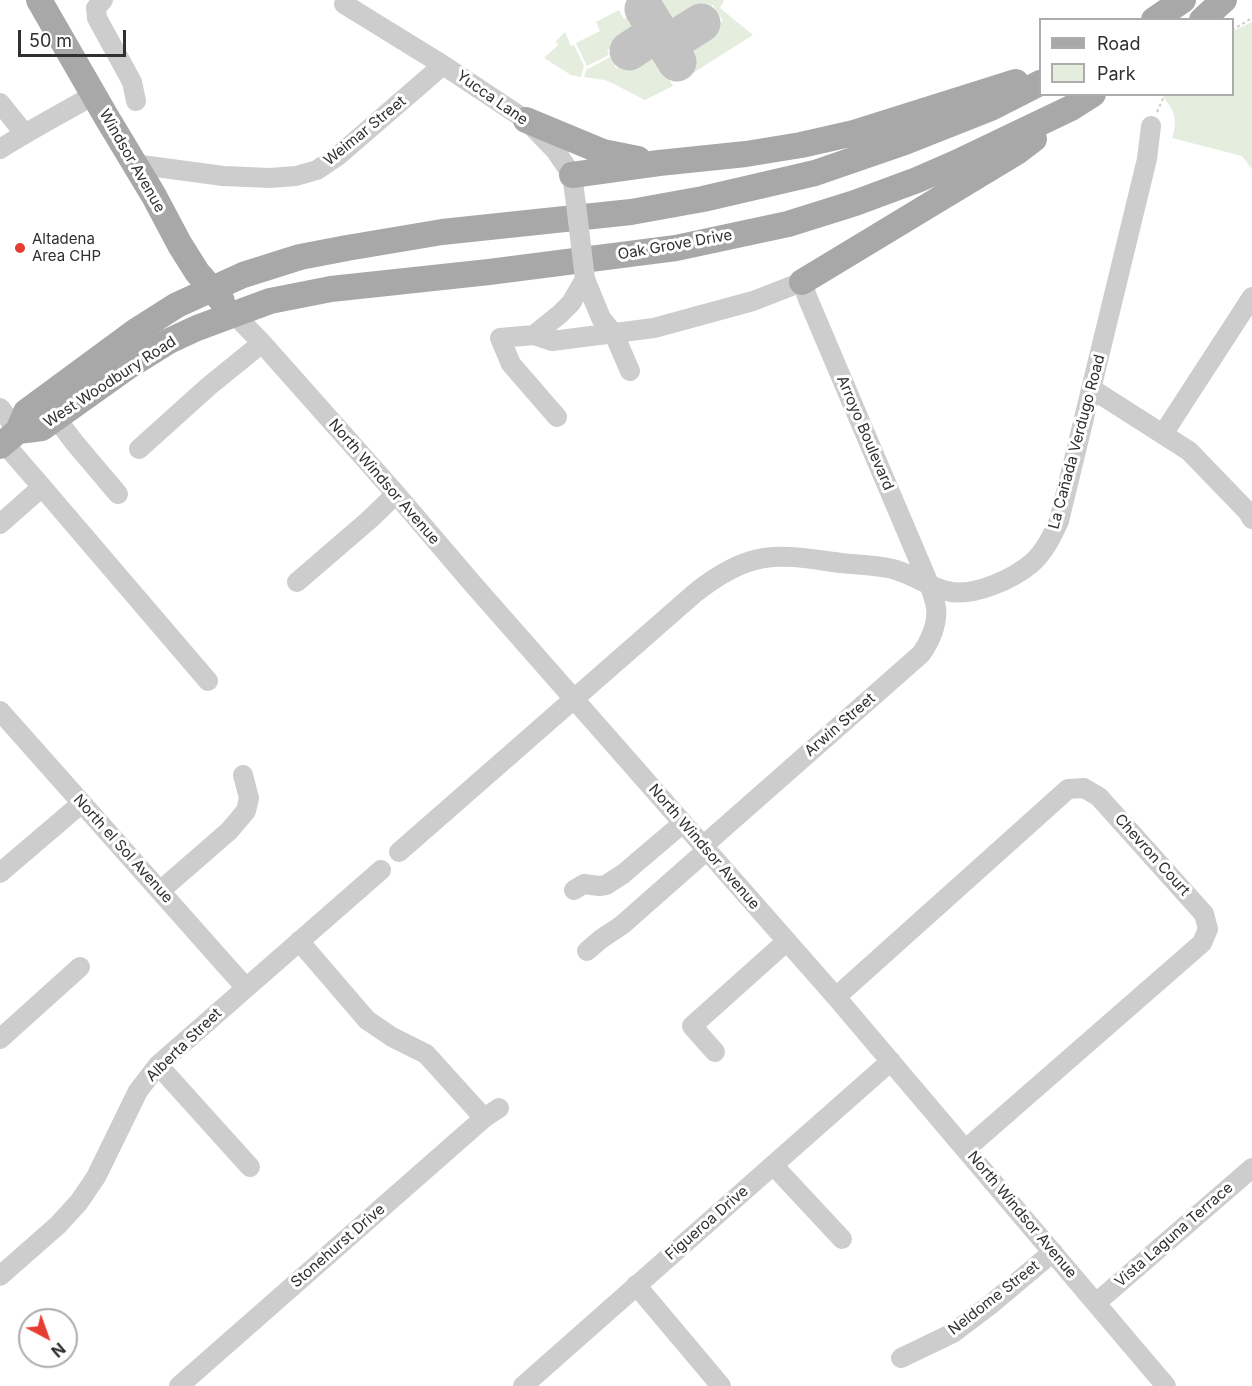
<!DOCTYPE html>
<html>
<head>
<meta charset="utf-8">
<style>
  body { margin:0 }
  #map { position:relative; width:1252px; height:1386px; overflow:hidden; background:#fff; font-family:Inter,sans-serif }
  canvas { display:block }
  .legend { position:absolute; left:1039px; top:18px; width:195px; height:78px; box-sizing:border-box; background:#fff; border:2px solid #acacac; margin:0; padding:8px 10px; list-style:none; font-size:18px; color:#303030 }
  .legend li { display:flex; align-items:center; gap:12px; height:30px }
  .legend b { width:30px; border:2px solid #acacac }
  .north { position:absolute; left:18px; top:1308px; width:60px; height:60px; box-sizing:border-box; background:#fff; border:2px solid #acacac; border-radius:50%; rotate:139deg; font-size:16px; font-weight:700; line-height:24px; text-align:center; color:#303030 }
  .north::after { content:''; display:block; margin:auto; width:21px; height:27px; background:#e73d32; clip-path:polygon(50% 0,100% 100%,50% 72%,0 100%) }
  .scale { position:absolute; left:18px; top:30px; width:108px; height:27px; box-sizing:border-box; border:3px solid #303030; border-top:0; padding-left:8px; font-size:18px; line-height:21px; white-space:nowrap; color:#303030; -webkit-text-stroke:4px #fff; paint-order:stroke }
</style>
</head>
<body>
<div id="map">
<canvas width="1252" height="1386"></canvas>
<ul class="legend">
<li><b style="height:8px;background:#a8a8a8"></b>Road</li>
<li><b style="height:16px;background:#e4edde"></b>Park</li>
</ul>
<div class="north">N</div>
<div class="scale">50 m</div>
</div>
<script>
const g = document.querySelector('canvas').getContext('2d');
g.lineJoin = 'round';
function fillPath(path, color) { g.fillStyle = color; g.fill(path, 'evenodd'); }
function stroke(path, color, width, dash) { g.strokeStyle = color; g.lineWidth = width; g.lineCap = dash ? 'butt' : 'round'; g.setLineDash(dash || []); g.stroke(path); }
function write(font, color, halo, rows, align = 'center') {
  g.font = font + ' Inter,sans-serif'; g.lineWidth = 6; g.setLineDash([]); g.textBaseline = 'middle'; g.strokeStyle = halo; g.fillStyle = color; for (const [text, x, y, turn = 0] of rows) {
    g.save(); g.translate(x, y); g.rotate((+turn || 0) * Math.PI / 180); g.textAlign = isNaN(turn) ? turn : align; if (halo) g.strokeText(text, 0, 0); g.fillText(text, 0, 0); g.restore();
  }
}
const green = new Path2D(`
  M651 0H723L724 1 720 8 753 35 693 73 685 59 682 60 674 47 675 42 702 26 706 31 723 21 713 5 697 15 699 20 673 37 668 36 650 7 654 5Z
  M619 10 624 19 639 12 650 30 648 35 628 48 625 42 607 50 609 55 587 66 576 43 600 31 596 22Z
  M1252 22V169L1242 156 1172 138C1178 120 1175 111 1163 97L1165 94H1232L1233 31Z
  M565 32 571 46 574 45 584 66 581 77 571 75 544 58 558 45 556 41Z
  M652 40 657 41 672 65 664 70 673 86 645 100 614 84 605 80 584 77 586 70 610 57 616 68 633 60 631 54Z`);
const taxiway = new Path2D(`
  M644 9 677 62
  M666 45 701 23
  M629 51 658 32`);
const path = new Path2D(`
  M1232 30 1252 18
  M1157 112 1165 94`);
const minor = new Path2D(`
  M103 0 96 8 97 18 132 82 136 101
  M344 4 443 65 526 120 555 150 572 175 576 204
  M0 103 25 134
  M0 149C30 130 62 113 94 95
  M134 164 223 176 270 178 296 176 317 170 339 155 443 65
  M585 279 601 318 614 334 630 371
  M235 315 262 343 396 494 472 583 836 997 1166 1386
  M534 335 560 314 571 303 585 279
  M1092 389 1189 451 1248 512 1252 519
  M0 408 18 431
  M557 417 511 364 500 338 534 335 552 341 654 328 753 301 802 282 808 299 929 584C932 592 935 600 936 608 938 623 930 642 921 654L703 846
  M56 418 74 442 118 494
  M1163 434 1252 297
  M139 449 209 386 262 343
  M42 487 208 681
  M0 524 42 487 4 443
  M297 582 369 520 396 494
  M0 711 246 988
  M399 852 695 593C715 577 738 562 764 558 789 554 816 560 841 563 858 565 881 565 896 570 914 575 929 587 947 591 972 598 1013 579 1032 563 1045 551 1052 536 1059 521L1147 159 1151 126
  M0 873 82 803
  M574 890 584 884 599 886 606 885 623 874 683 823
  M160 891 229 831 246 811 249 798 243 775
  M299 941 367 1020 392 1037 426 1054 484 1118
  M587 951 601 939 622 925 707 850
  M836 997 1068 789 1084 788 1099 797 1204 914 1208 929 1202 943 966 1149
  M0 1039 80 967
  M715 1052 692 1026 787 941
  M158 1065 250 1167
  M773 1165 842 1239
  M0 1276 58 1225 79 1202 96 1177 138 1091 158 1065 381 870
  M636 1285 721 1386
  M1096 1303 1252 1168
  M901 1358 953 1333 990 1305 1053 1252
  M179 1386 484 1118 499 1108
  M523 1386 891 1061`);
const major = new Path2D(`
  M39 0 107 118 154 196 180 245 197 272 222 301
  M1154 20 1183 0
  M1202 20 1224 0
  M526 120 603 152 638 159
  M572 175 659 163 746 154 801 145 854 133 1016 82
  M802 282 1017 152 1034 139
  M18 431 42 428 129 366 169 341 197 328 270 301 331 289 489 272 676 248 788 224 855 203 917 180 956 163 1071 108 1093 94
  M0 446 18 431 26 412 136 331 177 305 243 275 300 257 347 248 442 232 631 212 703 199 815 173 905 142 991 108 1040 83`);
const minorBridge = new Path2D(`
  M576 204 585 279`);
const markers = [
  [20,248,6,"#e73d32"]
];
const streetNames = [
  ["Yucca Lane",492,98,35],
  ["Weimar Street",365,131,-39],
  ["Windsor Avenue",132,161,60],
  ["Oak Grove Drive",675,245,-10],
  ["West Woodbury Road",110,382,-33],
  ["Arroyo Boulevard",865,433,67],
  ["La Cañada Verdugo Road",1077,442,-75],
  ["North Windsor Avenue",384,482,49],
  ["Arwin Street",840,725,-41],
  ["North Windsor Avenue",704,847,49],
  ["North el Sol Avenue",123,849,48],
  ["Chevron Court",1152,855,48],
  ["Alberta Street",184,1045,-44],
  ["North Windsor Avenue",1022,1215,50],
  ["Figueroa Drive",707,1223,-41],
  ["Vista Laguna Terrace",1174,1235,-41],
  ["Stonehurst Drive",338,1246,-41],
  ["Neldome Street",994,1298,-38]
];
const poiNames = [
  ["Altadena",32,239],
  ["Area CHP",32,256]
];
fillPath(green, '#e4edde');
stroke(taxiway, '#c2c2c2', 39);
stroke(path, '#cdcdcd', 2, [3, 3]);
stroke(minor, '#cdcdcd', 20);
stroke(major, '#a8a8a8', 26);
stroke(minorBridge, '#cdcdcd', 20);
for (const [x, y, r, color] of markers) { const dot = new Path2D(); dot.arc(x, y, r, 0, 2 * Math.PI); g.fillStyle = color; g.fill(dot); stroke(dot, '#fff', 2); }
write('15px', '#303030', '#fff', streetNames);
write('15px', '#303030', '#fff', poiNames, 'left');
</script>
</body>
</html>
